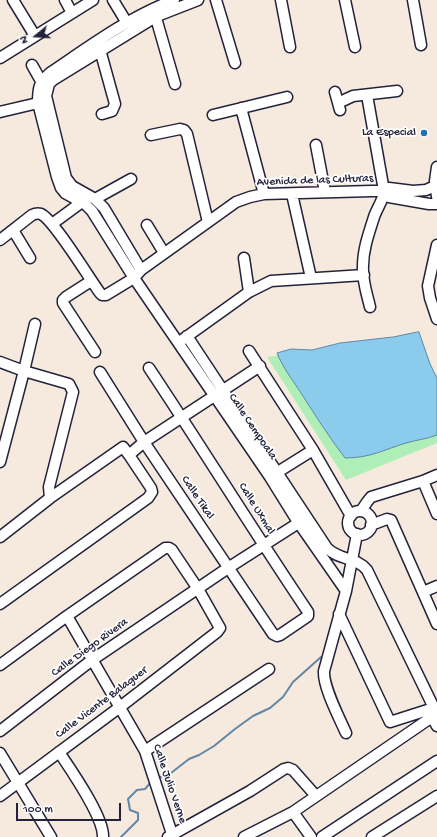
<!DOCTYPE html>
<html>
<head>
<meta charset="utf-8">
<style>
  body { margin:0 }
  #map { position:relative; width:437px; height:837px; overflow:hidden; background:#f6e9de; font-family:"Gochi Hand",sans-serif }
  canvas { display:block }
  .north { position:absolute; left:16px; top:16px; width:40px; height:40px; -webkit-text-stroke:3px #fff; paint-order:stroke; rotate:252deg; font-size:11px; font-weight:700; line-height:16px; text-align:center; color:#22223b }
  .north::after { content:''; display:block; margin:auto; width:14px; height:18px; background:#22223b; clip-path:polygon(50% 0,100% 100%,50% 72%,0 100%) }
  .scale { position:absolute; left:16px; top:803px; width:105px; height:18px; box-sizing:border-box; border:2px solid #22223b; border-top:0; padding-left:5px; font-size:12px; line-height:14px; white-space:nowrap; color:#22223b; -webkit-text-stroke:3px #fff; paint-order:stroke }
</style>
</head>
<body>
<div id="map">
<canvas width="437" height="837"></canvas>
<div class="north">N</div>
<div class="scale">100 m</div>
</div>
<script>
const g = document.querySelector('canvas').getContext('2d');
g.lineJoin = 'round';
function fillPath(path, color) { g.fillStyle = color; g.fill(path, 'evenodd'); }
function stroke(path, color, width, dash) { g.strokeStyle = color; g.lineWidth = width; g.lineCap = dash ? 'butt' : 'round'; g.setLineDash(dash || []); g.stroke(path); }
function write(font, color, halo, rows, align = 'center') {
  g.font = font + ' "Gochi Hand",sans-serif'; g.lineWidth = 3.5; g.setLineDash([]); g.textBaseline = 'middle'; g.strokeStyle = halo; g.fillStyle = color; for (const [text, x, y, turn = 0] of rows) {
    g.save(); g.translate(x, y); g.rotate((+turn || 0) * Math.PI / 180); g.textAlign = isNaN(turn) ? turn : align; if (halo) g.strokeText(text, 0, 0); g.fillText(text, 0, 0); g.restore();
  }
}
const green = new Path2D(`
  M420 337 437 379V443L346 480 267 357Z`);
const water = new Path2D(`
  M419 332 430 364 437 378V435C427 439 416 440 406 443 383 450 370 458 345 458 329 437 315 415 301 393 292 379 283 368 277 353L291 349 312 350 340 343 393 337Z`);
const stream = new Path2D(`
  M158 778 171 773 189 759 199 755 214 746 235 729 253 716 270 708 283 697 293 682 321 657
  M121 837 138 820V813L130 810 128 799 137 790 145 789 151 782`);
const minor = new Path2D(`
  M13 0 35 36
  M65 0 72 13
  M113 0 127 23
  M174 0C129 17 90 46 50 73 39 83 38 87 38 103L57 177 61 188 65 193 85 204 92 211 134 278 270 477 298 522 346 591
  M216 0 235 63
  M281 0 290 47
  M345 0 355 47
  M413 0 421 45
  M154 11 175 84
  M99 46 115 104 112 111 102 114
  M0 58 93 0
  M32 65 41 81
  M335 92 340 110
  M367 95 384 191C384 199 377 208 374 217 369 233 363 249 363 266 362 280 367 294 370 307
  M338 103 353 96 397 91
  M241 108 264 194
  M0 112 38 103
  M213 115 287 97
  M151 135 180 129 184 130 187 134 208 222
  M316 145 325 192
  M437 167 435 181 437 197
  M384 191 389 197 429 204H437
  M292 194 311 278
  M95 199 131 179
  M52 224 82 202
  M147 225 164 253
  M13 230 30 258
  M0 240 32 215C34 214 38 213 41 214 54 220 89 278 100 293L102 295H106L134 278 141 270 236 202 250 197 264 194 372 191H384L389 188 413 191 426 190 435 186H437
  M437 245 428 286 430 298 437 319
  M244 258 249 292
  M141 270 104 208 95 199 72 186 66 178 46 96 49 84 53 80 157 16 198 0
  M91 281 66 297 63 300V303L95 352
  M187 336 327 548C340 561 355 556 367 570L434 708 435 712 432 717 293 812 244 837
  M182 340 249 292 271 281 364 275
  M249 351 313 450 351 516
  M0 362 24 371 69 384 73 392 49 487 50 498
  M100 372 144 442 273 634 277 636 280 635 308 616V612C254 532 203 449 149 368
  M0 462 24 371 35 324
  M273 475 313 450
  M423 481 437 514
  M361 511 367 502 371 497 423 481 437 475
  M348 523a12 12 0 1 1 24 0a12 12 0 1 1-24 0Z
  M371 525 387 519 391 520 437 624
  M0 537 50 498 123 447 129 455 144 442 260 366
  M423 592 437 586
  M0 604 148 498 152 492 151 488 129 455
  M339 614 390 722 437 707
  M67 616 145 751 173 837
  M0 665 67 616 165 548H169L172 550 198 589 220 628 217 632 120 707 0 796
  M432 717 437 726
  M0 731 92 660 228 568 303 520
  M346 733C339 717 323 687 324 671L346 591 357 534
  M145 751 269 669
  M59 752C71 770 104 817 103 837
  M0 753 51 837
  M293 812 311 837
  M168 837 250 791 284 769 288 768 293 770 316 796
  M322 837 437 761
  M372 837 437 796`);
const markers = [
  [424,133,4,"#1f6fb2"]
];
const poiNames = [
  ["La Especial",416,133]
];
const streetNames = [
  ["Avenida de las Culturas",315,181,-2],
  ["Calle Cempoala",252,427,56],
  ["Calle Tikal",197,498,56],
  ["Calle Uxmal",256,509,58],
  ["Calle Diego Rivera",90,648,-36],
  ["Calle Vicente Balaguer",102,703,-37],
  ["Calle Julio Verne",169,784,71]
];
fillPath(green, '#afefb7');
fillPath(water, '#8bcbec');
stroke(water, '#6187a5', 1);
stroke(stream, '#6187a5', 2);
stroke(minor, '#22223b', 13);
stroke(minor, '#fff', 10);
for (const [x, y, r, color] of markers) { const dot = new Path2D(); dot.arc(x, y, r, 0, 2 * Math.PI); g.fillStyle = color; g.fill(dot); stroke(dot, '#fff', 1.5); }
write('12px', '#22223b', '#fff', poiNames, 'right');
write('12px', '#22223b', '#fff', streetNames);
</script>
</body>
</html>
